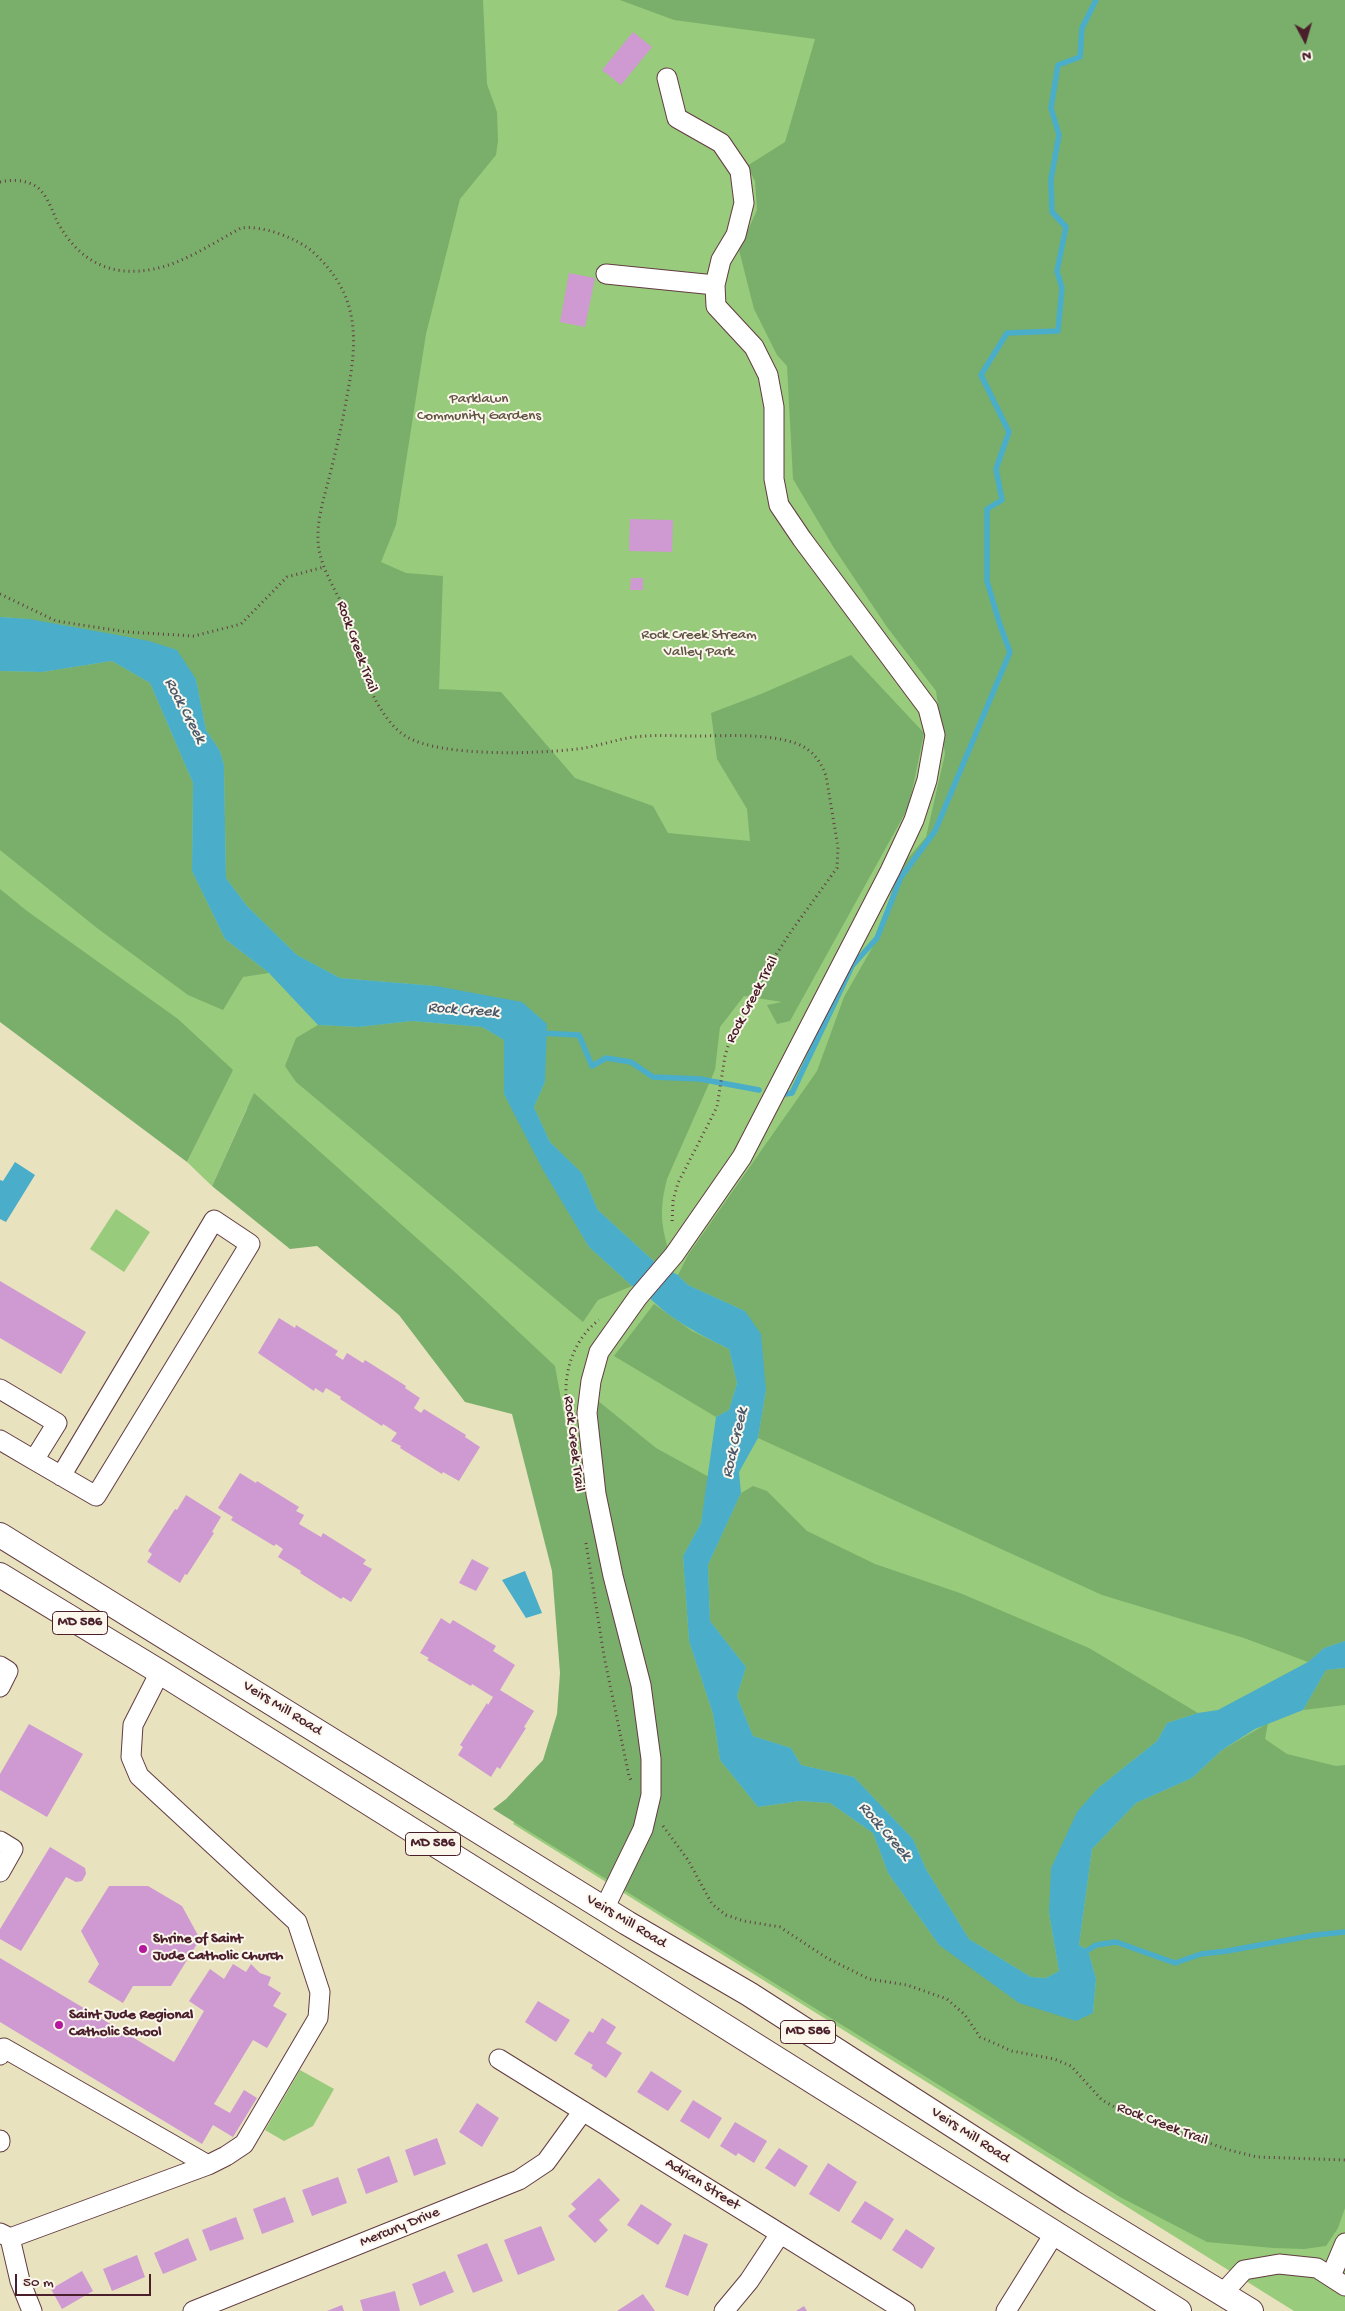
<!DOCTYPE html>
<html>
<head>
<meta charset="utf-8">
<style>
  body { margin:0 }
  #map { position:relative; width:1345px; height:2311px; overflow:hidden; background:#e8e2bf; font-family:"Gochi Hand",sans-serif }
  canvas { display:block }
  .north { position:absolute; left:1280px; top:15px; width:50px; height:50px; -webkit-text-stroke:4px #fbf7ec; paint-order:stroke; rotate:174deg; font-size:14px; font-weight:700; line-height:20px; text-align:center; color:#4a1f2b }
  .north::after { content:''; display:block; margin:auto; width:18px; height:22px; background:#4a1f2b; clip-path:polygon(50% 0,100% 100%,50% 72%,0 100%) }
  .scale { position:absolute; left:15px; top:2274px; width:136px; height:22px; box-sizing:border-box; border:2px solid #4a1f2b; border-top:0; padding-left:6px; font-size:15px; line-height:18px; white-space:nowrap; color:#4a1f2b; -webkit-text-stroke:4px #fbf7ec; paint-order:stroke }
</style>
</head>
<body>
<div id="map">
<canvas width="1345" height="2311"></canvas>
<div class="north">N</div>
<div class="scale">50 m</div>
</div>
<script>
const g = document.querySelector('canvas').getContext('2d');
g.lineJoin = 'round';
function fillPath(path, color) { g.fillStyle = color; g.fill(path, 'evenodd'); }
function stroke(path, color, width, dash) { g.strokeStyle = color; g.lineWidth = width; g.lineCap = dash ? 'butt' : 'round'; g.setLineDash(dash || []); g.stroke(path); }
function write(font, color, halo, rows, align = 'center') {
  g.font = font + ' "Gochi Hand",sans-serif'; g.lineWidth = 4; g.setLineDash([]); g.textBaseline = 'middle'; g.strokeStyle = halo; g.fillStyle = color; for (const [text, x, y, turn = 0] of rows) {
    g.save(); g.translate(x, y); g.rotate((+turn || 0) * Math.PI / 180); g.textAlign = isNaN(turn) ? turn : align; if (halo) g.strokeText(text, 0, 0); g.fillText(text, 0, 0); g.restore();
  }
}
const green = new Path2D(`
  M0 0H1345V2311H1294L513 1824 603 1665 516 1404 247 1108 212 1186 187 1162 221 1093 0 964Z
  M116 1209 150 1232 124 1272 90 1249Z
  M300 2070 334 2089 313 2126 284 2141 265 2130Z`);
const forest = new Path2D(`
  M0 0H483L487 84 497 112 498 141 496 155 460 199 426 334 396 525 381 562 406 573 443 576 439 689 501 692 575 778 653 806 668 833 750 841 747 809 717 759 711 713 761 694 851 655 924 733 909 806 790 1021 777 1024 767 1005 782 1002 744 996 720 1027 715 1070 667 1179C659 1210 661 1226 670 1255L658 1265 598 1210 582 1173 550 1142 534 1107 545 1082 544 1058 436 986 340 978 297 955 247 906 226 878 224 765 220 751 206 730 196 679 29 619 0 617Z
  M620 0H1345V1641L1324 1648 1308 1662 1244 1638 1102 1595 758 1438 766 1390 745 1311 688 1285 678 1275 688 1255 817 1071 844 997 876 941 899 869 926 837 945 754 936 691 887 627 834 548 793 479 787 366 777 355 754 309 739 250 757 210 755 181 747 166 785 142 815 39 674 20Z
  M112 661 150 683 193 783 192 871 225 939 269 973 243 977 223 1010 188 995 97 928 0 850V671L42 672Z
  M0 889 27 911 178 1019 233 1070 187 1162 0 1022Z
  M412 1021 482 1027 504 1040V1094L589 1247 632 1286 598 1300 583 1322 296 1082 285 1066 296 1038 318 1025 359 1027Z
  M254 1093 457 1274 555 1366 569 1443 603 1489 597 1400 656 1448 709 1477 701 1523 683 1556 689 1641 713 1714 720 1760 758 1807 800 1801 830 1803 873 1833 888 1873 939 1945 1093 2013 1096 1979 1088 1950 1079 1945 1092 1849 1136 1803 1192 1778 1222 1750 1268 1723 1265 1739 1287 1754 1336 1766 1345 1765V2208L1338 2228 1326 2246 1304 2249 1273 2248 1207 2242 1120 2197 493 1809 506 1799 543 1760 557 1714 560 1673 552 1571 512 1414 465 1402 399 1315 317 1246 290 1249 212 1186Z
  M654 1304 692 1331 729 1349 737 1383 729 1410 716 1417 614 1356Z
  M753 1486 767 1491 807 1531 875 1564 960 1593 1089 1648 1198 1713 1167 1723 1157 1741 1098 1788 1049 1913 1059 1971 1046 1978 1031 1977 969 1939 926 1869 913 1839 854 1777 801 1765 791 1748 753 1736 737 1696 746 1667 710 1621 708 1565 741 1493Z
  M1345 1668V1705L1303 1710 1326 1670Z`);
const water = new Path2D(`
  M0 617 29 619 112 634 149 641 177 650 196 679 206 730 220 751 224 765 226 878 247 906 297 955 340 978 436 986 522 1002 547 1024 545 1082 534 1107 550 1142 582 1173 598 1210 658 1265 678 1275 688 1285 745 1311 761 1334 766 1390 758 1438 739 1472 741 1493 708 1565 710 1621 746 1667 737 1696 753 1736 791 1748 801 1765 854 1777 913 1839 926 1869 969 1939 1031 1977 1046 1978 1059 1971 1049 1913 1051 1868 1077 1812 1098 1788 1157 1741 1167 1723 1198 1713 1218 1710 1308 1662 1324 1648 1345 1641V1668L1326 1670 1303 1710 1255 1729 1222 1750 1192 1778 1136 1803 1092 1849 1079 1945 1088 1950 1096 1979 1093 2013 1076 2021 1019 2003 939 1945 888 1873 873 1833 830 1803 800 1801 758 1807 720 1760 713 1714 689 1641 683 1556 701 1523 716 1417 729 1410 737 1383 729 1349C695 1332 663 1316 639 1286H632L589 1247 543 1170 504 1094V1040L482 1027 412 1021 359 1027 318 1025 269 973 225 939 192 871 193 783 150 683 112 661 42 672 0 671Z
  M15 1162 35 1175 6 1222 0 1219V1180L3 1181Z
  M525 1571 542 1613 526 1618 502 1580Z`);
const stream = new Path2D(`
  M540 1033 579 1035 592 1066 606 1058 631 1062 653 1077 700 1079 759 1090
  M786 1094 792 1093 852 966 877 938 901 877 935 831 1010 652 1000 625 987 581V509L1002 500 996 469 1009 432 981 375 1007 333 1058 331 1062 288 1057 271 1066 227 1052 212 1051 179 1059 135 1051 108 1058 65 1080 57 1082 28 1096 0
  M1088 1950 1096 1945 1116 1942 1175 1963 1201 1954 1227 1951 1315 1935 1345 1932`);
const building = new Path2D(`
  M633 32 652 47 621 85 602 70Z
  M569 273 595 278 585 327 560 322Z
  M630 519 673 520 672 552 629 551Z
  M631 578H643V590H630Z
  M0 1281 86 1332 61 1374 0 1338Z
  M279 1318 295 1328 296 1325 338 1351 335 1355 343 1360 347 1353 363 1363 365 1360 406 1386 405 1388 420 1398 414 1408 421 1413 424 1409 466 1435 465 1437 480 1447 459 1481 443 1472 442 1474 400 1448 401 1446 391 1441 397 1433 383 1424 382 1426 340 1399 341 1397 326 1388 323 1393 315 1388 314 1391 258 1353Z
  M240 1473 256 1483 257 1481 299 1507 296 1511 304 1515 299 1524 321 1537 323 1533 366 1560 363 1564 372 1569 351 1602 343 1597 341 1599 300 1573 301 1571 278 1557 283 1549 276 1544 274 1546 231 1520 233 1517 218 1508Z
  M186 1495 221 1517 212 1532 214 1533 187 1575 185 1574 180 1583 147 1562 152 1554 148 1551 175 1509 177 1510Z
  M472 1559 489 1568 476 1591 459 1583Z
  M441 1618 450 1624 453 1620 496 1646 493 1651 515 1665 500 1690 534 1711 524 1727 526 1728 500 1769 497 1767 491 1777 458 1755 463 1747 460 1745 487 1703 488 1705 493 1697 472 1684 471 1686 427 1660 429 1658 420 1653Z
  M29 1724 83 1754 47 1817 0 1790V1774Z
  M50 1847 85 1868 86 1874 82 1881 76 1882 66 1877 21 1951 0 1939V1929Z
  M109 1886H148L182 1906 200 1939 171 1986H133L123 2003 88 1982 99 1964 81 1931Z
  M0 1958 174 2062 204 2011 189 2001 210 1969 224 1979 233 1964 246 1972 251 1964 260 1973 271 1977 268 1985 281 1993 273 2006 287 2014 267 2048 253 2040 214 2104 230 2113 244 2090 257 2098 233 2137 213 2125 202 2144 0 2022Z
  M538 2001 570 2020 556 2042 525 2022Z
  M602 2018 616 2027 606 2043 622 2053 606 2078 591 2068 593 2065 574 2054 589 2031 593 2033Z
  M651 2071 682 2091 668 2111 637 2092Z
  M693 2100 722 2118 709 2139 680 2121Z
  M477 2103 499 2118 482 2147 459 2132Z
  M735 2122 767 2141 754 2163 738 2153 736 2156 720 2146Z
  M437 2138 446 2164 414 2176 405 2150Z
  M779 2148 808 2166 795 2187 765 2168Z
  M389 2156 398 2182 366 2194 357 2169Z
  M828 2163 857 2182 839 2212 809 2194Z
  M338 2177 347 2203 312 2216 302 2190Z
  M599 2178 620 2200 599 2220 608 2230 595 2243 568 2216 576 2209 571 2204Z
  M285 2197 294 2222 262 2234 253 2209Z
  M865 2201 894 2219 881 2240 851 2222Z
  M641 2204 672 2224 658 2245 627 2225Z
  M236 2217 244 2239 210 2251 202 2230Z
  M541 2226 555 2260 518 2275 504 2240Z
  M906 2229 935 2248 922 2269 892 2250Z
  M684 2234 708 2244 688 2296 665 2287Z
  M188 2238 197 2260 163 2274 154 2253Z
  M487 2243 503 2281 473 2293 457 2255Z
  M137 2255 145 2277 112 2291 103 2269Z
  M82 2271 93 2291 62 2309 51 2289Z
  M445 2271 454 2292 420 2306 412 2284Z
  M395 2291 400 2311H363L360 2300Z
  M643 2294 655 2311H617Z
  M342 2305 344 2311H327Z
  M804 2306 807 2311H796Z`);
const path = new Path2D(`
  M0 182C12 179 27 180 37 187 48 196 52 211 58 223 79 261 111 278 154 269 184 263 213 243 241 228 262 225 297 238 313 252 360 295 358 339 347 396 342 424 336 451 329 478 324 498 317 519 318 540 319 571 342 597 352 627 360 649 364 675 374 697 381 711 393 729 407 737 442 757 536 754 577 749 595 747 611 741 628 738 651 734 674 736 696 736 728 736 765 733 795 743 811 748 821 761 826 776L838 847 837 868 792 930 766 970 730 1040 725 1056 717 1107 678 1183 673 1201 672 1225
  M0 594 56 621 127 632 194 636 241 624 287 577 324 567
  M568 1410C561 1378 572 1340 599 1320
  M586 1543 604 1656 629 1776 632 1782
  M663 1826 688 1860 712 1904 726 1915 744 1921 780 1927 827 1958 869 1979 907 1985 947 1999 965 2015 980 2037 1012 2051 1054 2059 1071 2066 1102 2100 1129 2115 1229 2150 1257 2157 1345 2160`);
const minor = new Path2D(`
  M606 274 715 285
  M0 1389 57 1423 34 1460 96 1496 250 1244 214 1220 61 1476
  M0 1440 34 1460
  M0 1666 8 1671 0 1687
  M0 1841 13 1849 0 1872
  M604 1909 643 1829 651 1795V1759L641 1685 613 1576 596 1494 587 1413 591 1381 599 1352 638 1297 674 1255 742 1157 890 871 914 820 927 780 935 735 928 708 802 539 779 505 774 479V407L768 375 754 347 716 306 715 285 721 260 736 235 744 203 740 171 721 143 677 118 667 78
  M0 2055 4 2048 208 2165
  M499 2059 905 2311
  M0 2140V2142
  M0 2233 10 2238 208 2165 226 2156 244 2144 318 2018 320 1992 297 1922 139 1776 131 1757 133 1725 160 1672
  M10 2238 20 2281 32 2311
  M1331 2276 1345 2243
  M1222 2294 1244 2270 1279 2264 1317 2268 1345 2286
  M193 2311 519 2180 546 2162 583 2111
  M724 2311 749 2281 780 2234
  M1006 2311 1054 2234`);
const major = new Path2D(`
  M0 1535 627 1923 749 1994 1072 2202 1251 2311
  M0 1575 160 1672 1179 2311`);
const markers = [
  [143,1949,5,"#b5179e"],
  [59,2025,5,"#b5179e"]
];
const shields = [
  [80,1623,55],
  [433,1844,55],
  [808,2032,55]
];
const shieldNames = [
  ["MD 586",80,1623],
  ["MD 586",433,1844],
  ["MD 586",808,2032]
];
const parkNames = [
  ["Parklawn",479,400],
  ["Community Gardens",479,417],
  ["Rock Creek Stream",699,636],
  ["Valley Park",699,653]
];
const streetNames = [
  ["Rock Creek Trail",356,647,70],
  ["Rock Creek Trail",753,1000,-62],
  ["Rock Creek Trail",573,1444,83],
  ["Veirs Mill Road",282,1709,32],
  ["Veirs Mill Road",626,1922,31],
  ["Rock Creek Trail",1162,2125,21],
  ["Veirs Mill Road",970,2136,33],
  ["Adrian Street",702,2185,32],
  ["Mercury Drive",400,2228,-22]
];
const poiNames = [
  ["Shrine of Saint",153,1940],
  ["Jude Catholic Church",153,1957],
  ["Saint Jude Regional",69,2016],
  ["Catholic School",69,2033]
];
const waterNames = [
  ["Rock Creek",184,711,62],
  ["Rock Creek",463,1011,4],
  ["Rock Creek",736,1443,-77],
  ["Rock Creek",884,1832,49]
];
fillPath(green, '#98cb7b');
fillPath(forest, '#7aaf6b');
fillPath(water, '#4aadc9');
stroke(stream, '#4aadc9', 5.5);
fillPath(building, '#ce9ad1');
stroke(minor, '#623c41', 21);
stroke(major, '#623c41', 26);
stroke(path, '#623c41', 3, [1, 4]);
stroke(minor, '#fff', 19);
stroke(major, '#fff', 24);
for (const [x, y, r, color] of markers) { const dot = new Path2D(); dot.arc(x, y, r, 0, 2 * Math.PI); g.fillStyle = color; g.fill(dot); stroke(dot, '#fbf7ec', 2); }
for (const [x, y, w] of shields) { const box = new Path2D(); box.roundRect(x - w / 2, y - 11.5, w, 23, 4); g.fillStyle = '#fbf7ec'; g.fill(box); stroke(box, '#4a1f2b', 1); }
write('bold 14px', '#4a1f2b', null, shieldNames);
write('15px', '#615343', '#fbf7ec', parkNames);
write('15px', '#4a1f2b', '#fbf7ec', streetNames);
write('bold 15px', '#4a1f2b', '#fbf7ec', poiNames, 'left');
write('italic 16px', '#4a586a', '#fbf7ec', waterNames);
</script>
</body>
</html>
